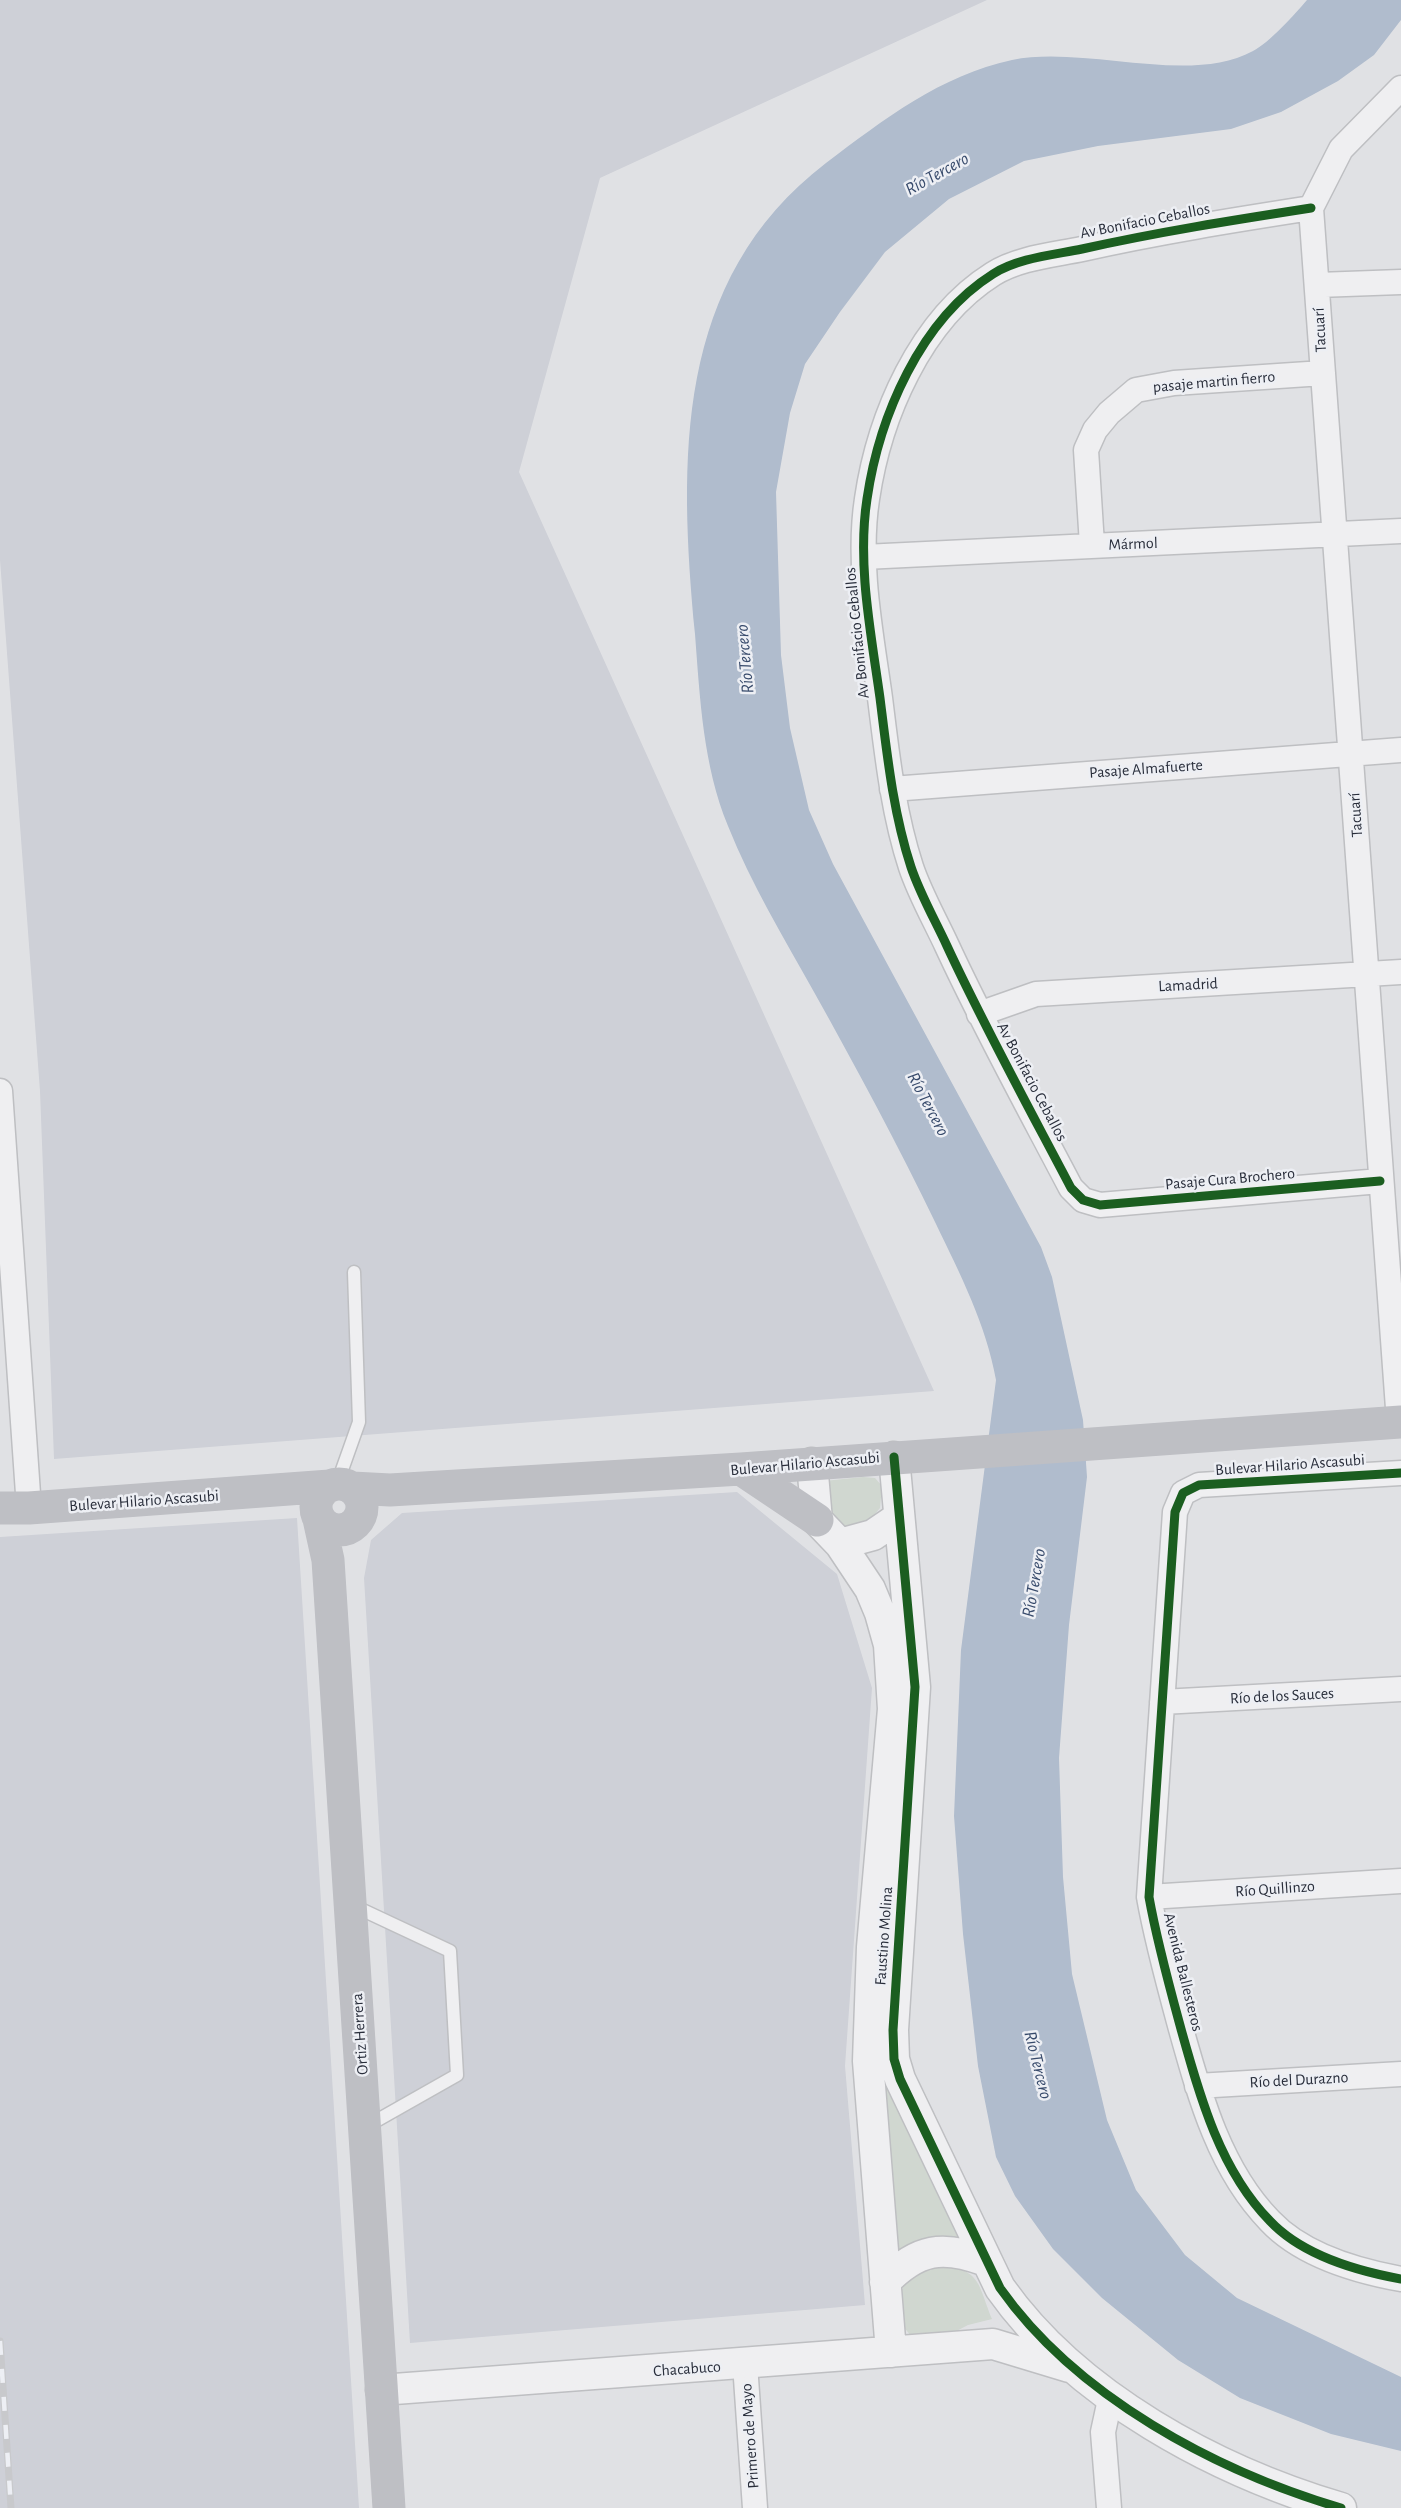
<!DOCTYPE html>
<html>
<head>
<meta charset="utf-8">
<style>
  body { margin:0 }
  canvas { display:block; background:#e0e1e4 }
</style>
</head>
<body>
<canvas width="1401" height="2508"></canvas>
<script>
const g = document.querySelector('canvas').getContext('2d');
g.lineJoin = 'round';
function fillPath(path, color) { g.fillStyle = color; g.fill(path, 'evenodd'); }
function stroke(path, color, width, dash) { g.strokeStyle = color; g.lineWidth = width; g.lineCap = dash ? 'butt' : 'round'; g.setLineDash(dash || []); g.stroke(path); }
function write(font, color, halo, rows, align = 'center') {
  g.font = font + ' "Alegreya Sans",sans-serif'; g.lineWidth = 5; g.setLineDash([]); g.textBaseline = 'middle'; g.strokeStyle = halo; g.fillStyle = color; for (const [text, x, y, turn = 0] of rows) {
    g.save(); g.translate(x, y); g.rotate((+turn || 0) * Math.PI / 180); g.textAlign = isNaN(turn) ? turn : align; if (halo) g.strokeText(text, 0, 0); g.fillText(text, 0, 0); g.restore();
  }
}
const built = new Path2D(`
  M0 0H987L600 178 519 472 934 1391 54 1459 40 1091 0 560Z
  M737 1492 837 1574 872 1688 845 2066 865 2305 410 2343 364 1578 371 1540 402 1513Z
  M297 1518 359 2508H0V1537Z`);
const green = new Path2D(`
  M863 1477 875 1478 882 1486 880 1508 865 1526 844 1529 828 1518 824 1481Z
  M881 2081H889L960 2242 894 2253Z
  M934 2263C981 2271 976 2278 992 2319L968 2325 949 2335 911 2336 899 2321C900 2284 901 2281 934 2263Z`);
const water = new Path2D(`
  M1307 0H1401V20L1374 55 1338 81 1281 112 1231 129 1098 146 1024 161 949 199 885 252 840 312 805 364 790 413 776 492 781 655 790 728 809 810 833 864 1041 1247 1052 1277 1083 1420 1087 1477 1069 1625 1059 1758 1063 1877 1072 1974 1107 2120 1136 2190 1185 2255 1237 2298 1401 2377V2451L1331 2434 1240 2398 1178 2360 1102 2298 1053 2249 1015 2196 996 2157 978 2066 963 1934 954 1816 961 1650 996 1380C986 1324 960 1274 936 1224 898 1145 857 1069 814 992 784 938 751 884 728 826 703 765 700 699 695 634 679 461 673 280 826 163 883 120 941 75 1012 60 1085 45 1189 86 1253 51 1269 43 1295 14 1307 0Z`);
const service = new Path2D(`
  M337 1484 359 1422 354 1272
  M354 1906 450 1951 457 2075 367 2126`);
const minor = new Path2D(`
  M1311 208C1234 220 1158 232 1082 249 1053 255 1018 258 993 274 920 320 879 417 867 499 857 564 871 633 880 698 887 754 893 812 911 867 920 894 935 920 947 946 985 1028 1029 1108 1071 1188L1083 1200 1100 1205 1380 1181
  M1311 208 1399 1422
  M1311 208 1341 149 1401 88
  M1318 285 1401 282
  M1092 545 1086 450 1095 430 1109 413 1136 390 1174 383 1323 373
  M864 557 1401 531
  M892 789 1401 750
  M979 1014 1036 994 1401 972
  M0 1091 29 1508
  M1401 1473 1199 1485 1183 1493 1175 1512 1149 1897C1157 1942 1169 1985 1181 2029 1200 2097 1220 2170 1270 2221 1302 2255 1357 2271 1401 2279
  M1162 1702 1401 1689
  M1149 1897 1401 1881
  M1197 2086 1401 2074
  M745 2364 755 2508
  M1109 2508 1103 2432 1111 2395`);
const tertiary = new Path2D(`
  M894 1457 915 1687 893 2030 894 2059 900 2079 1000 2288C1077 2397 1216 2471 1341 2508
  M812 1463 817 1520 840 1544 870 1589 880 1613 889 1645 893 1709 872 1947 868 2061 891 2352
  M840 1544 873 1535 898 1518
  M885 2282C918 2248 943 2245 986 2261
  M381 2390 993 2344 1069 2367`);
const secondary = new Path2D(`
  M741 1469 817 1520
  M316 1507a23 23 0 1 1 46 0a23 23 0 1 1-46 0Z
  M352 1488 390 1490 741 1469 1401 1422
  M0 1508H29L330 1486
  M319 1519 328 1560 389 2508`);
const rail = new Path2D(`
  M0 2341 11 2508`);
const cycleway = new Path2D(`
  M1311 208C1234 220 1158 232 1082 249 1053 255 1018 258 993 274 920 320 879 417 867 499 857 564 871 633 880 698 887 754 893 812 911 867 920 894 935 920 947 946 985 1028 1029 1108 1071 1188L1083 1200 1100 1205 1380 1181
  M894 1457 915 1687 893 2030 894 2059 900 2079 1000 2288C1077 2397 1216 2471 1341 2508
  M1401 1473 1199 1485 1183 1493 1175 1512 1149 1897C1157 1942 1169 1985 1181 2029 1200 2097 1220 2170 1270 2221 1302 2255 1357 2271 1401 2279`);
const streetNames = [
  ["Av Bonifacio Ceballos",1145,221,-11],
  ["Tacuarí",1320,330,-93],
  ["pasaje martin fierro",1214,382,-5],
  ["Mármol",1133,544,-2],
  ["Av Bonifacio Ceballos",857,633,-96],
  ["Pasaje Almafuerte",1146,769,-4],
  ["Tacuarí",1356,815,-94],
  ["Lamadrid",1188,985,-3],
  ["Av Bonifacio Ceballos",1032,1082,62],
  ["Pasaje Cura Brochero",1230,1179,-5],
  ["Bulevar Hilario Ascasubi",805,1464,-5],
  ["Bulevar Hilario Ascasubi",1290,1465,-4],
  ["Bulevar Hilario Ascasubi",144,1501,-4],
  ["Río de los Sauces",1282,1696,-3],
  ["Río Quillinzo",1275,1889,-4],
  ["Faustino Molina",884,1936,-86],
  ["Avenida Ballesteros",1183,1972,76],
  ["Ortiz Herrera",360,2034,-94],
  ["Río del Durazno",1299,2080,-3],
  ["Chacabuco",687,2369,-4],
  ["Primero de Mayo",750,2436,-94]
];
const waterNames = [
  ["Río Tercero",937,174,-29],
  ["Río Tercero",745,659,-95],
  ["Río Tercero",928,1104,62],
  ["Río Tercero",1034,1583,-80],
  ["Río Tercero",1038,2065,76]
];
fillPath(built, '#ced0d7');
fillPath(green, '#d0d7d0');
fillPath(water, '#b0bccd');
stroke(service, '#bebfc2', 15);
stroke(minor, '#bebfc2', 27);
stroke(tertiary, '#bebfc2', 33);
stroke(service, '#efeff1', 12);
stroke(minor, '#efeff1', 24);
stroke(tertiary, '#efeff1', 30);
stroke(secondary, '#bebfc4', 33);
stroke(rail, '#c8c9cc', 7);
stroke(rail, '#edeff4', 4.5, [14]);
stroke(cycleway, '#1b5e20', 9);
write('16px', '#292e3b', '#edeff4', streetNames);
write('italic 18px', '#374a6b', '#edeff4', waterNames);
</script>
</body>
</html>
